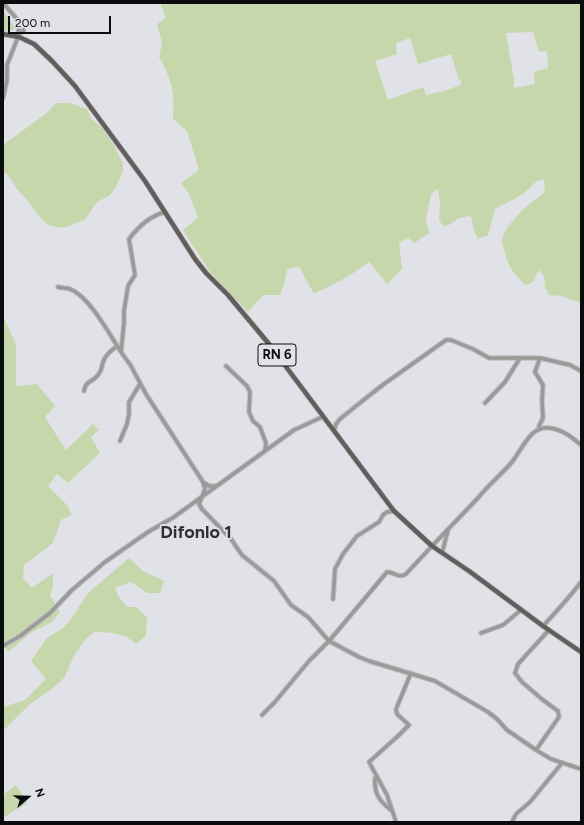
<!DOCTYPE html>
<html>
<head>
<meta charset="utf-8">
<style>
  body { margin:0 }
  #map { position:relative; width:584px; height:825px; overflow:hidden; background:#e0e2e8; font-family:Figtree,sans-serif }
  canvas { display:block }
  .frame { position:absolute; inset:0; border:4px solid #0b0c0e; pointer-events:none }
  .north { position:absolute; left:8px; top:777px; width:40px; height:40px; -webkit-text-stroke:3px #e0e2e8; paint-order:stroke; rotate:70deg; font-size:11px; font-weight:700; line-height:16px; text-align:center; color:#0b0c0e }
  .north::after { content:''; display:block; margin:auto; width:14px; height:18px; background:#0b0c0e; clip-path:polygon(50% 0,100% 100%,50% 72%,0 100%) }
  .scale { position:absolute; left:8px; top:16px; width:103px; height:18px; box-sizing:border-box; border:2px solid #0b0c0e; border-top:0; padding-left:5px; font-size:12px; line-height:14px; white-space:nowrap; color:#0b0c0e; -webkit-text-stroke:3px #e0e2e8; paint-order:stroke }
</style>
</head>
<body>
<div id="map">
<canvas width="584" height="825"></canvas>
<div class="frame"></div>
<div class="north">N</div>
<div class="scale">200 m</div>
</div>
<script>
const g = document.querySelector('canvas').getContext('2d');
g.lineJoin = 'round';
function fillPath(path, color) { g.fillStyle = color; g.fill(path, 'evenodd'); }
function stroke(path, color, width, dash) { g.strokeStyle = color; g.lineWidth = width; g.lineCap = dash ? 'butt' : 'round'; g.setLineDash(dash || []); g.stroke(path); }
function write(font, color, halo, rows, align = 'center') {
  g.font = font + ' Figtree,sans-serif'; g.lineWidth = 3.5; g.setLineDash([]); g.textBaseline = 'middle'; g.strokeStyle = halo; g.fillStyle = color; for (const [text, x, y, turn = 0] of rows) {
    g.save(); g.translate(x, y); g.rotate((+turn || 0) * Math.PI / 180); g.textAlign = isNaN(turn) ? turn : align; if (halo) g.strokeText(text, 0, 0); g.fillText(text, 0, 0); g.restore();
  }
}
const green = new Path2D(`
  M160 3H581V303L561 296 549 295 545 287 544 276 539 270 532 283 526 285C513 273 508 267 504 249 503 246 501 243 502 240 507 221 530 203 545 192L544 179 536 182 522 195 495 209 488 235 478 239 474 231 471 216 459 218 449 225 443 226 439 220 440 204 438 189 431 194 426 218 429 233 414 243 408 238 399 243 402 269 387 284 369 262 349 276 314 294 299 267 287 269 284 285 280 295H263L248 312 210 272 183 230 198 218 189 194 181 183 199 170 187 131 173 119C175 93 172 80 159 57L162 43 157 24 166 18ZM533 32 539 52 547 51 548 68 534 72 535 84 514 88V80L506 33ZM410 38 418 64 451 54 458 77 462 84 448 90 426 95 423 87 388 100 375 61 397 54 396 43Z
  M3 11 16 29 3 31Z
  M57 103H69L87 109 91 118 102 128 114 145 123 164V172L114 190 109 196 97 202 85 220C78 221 72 226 65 227 44 230 37 213 27 200 23 195 19 192 16 188 12 181 10 176 3 171V145L48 112 52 107Z
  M3 316 16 344V386L37 384 55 406 45 417 66 450 93 424 99 430 91 437 100 453 68 483 57 474 48 486 67 505 72 515 61 520 53 543 24 565 23 578 32 588 53 573V587L50 595 60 612 52 622 32 632 8 652 3 644Z
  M129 558 143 571 164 581 160 593H147L131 582 115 588 119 597 127 607H137L147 618 146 636 136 644C123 632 111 633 94 632L86 639 75 654 64 678 53 688 29 705 3 731V707L25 700 46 679 31 661 46 639 63 628 71 619 88 593Z
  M16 785 27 803 3 818V795Z`);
const minor = new Path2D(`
  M3 3 17 19 20 27
  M18.5 30a2.5 2.5 0 1 1 5 0a2.5 2.5 0 1 1-5 0Z
  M3 98 7 80V65L20 32
  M165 212C150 216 138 227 129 239L135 275 128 286 124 311V323L121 352 131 366 146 394 203 482 205 489 199 504 202 509 231 539 242 555 274 581 291 605 308 617 329 641 359 657 369 661 435 681 488 712 497 719 507 730 536 750 551 759 581 769
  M58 287C62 288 67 288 70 289 89 296 110 335 121 352
  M520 358H540L535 372 543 385 542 400 543 418 539 426
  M540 358 570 365 581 371
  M226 366 247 386 250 392 249 412 253 421 260 427 266 443 265 450
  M84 391C85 381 93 382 98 375 103 369 101 366 104 360 106 354 112 350 117 346
  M334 431 336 424 340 419 361 402 384 384 446 340H451L473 349 489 358H520L505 382 485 403
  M120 441 127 424 129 414V402L140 384
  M203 482 209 486H215
  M442 553 448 530
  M333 599 335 569 343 554 357 536 379 522 383 515 387 512 394 511
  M543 626C556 612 569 598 581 582
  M481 633 503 625 521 610
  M3 646 20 636 50 613 72 590 105 562 148 532 174 517 294 430 322 417
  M262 715 274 703 309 661 329 641 387 572C395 572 398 579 406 574L432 546 478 498C488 485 501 475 512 462 519 453 524 442 532 434 547 419 569 434 581 445
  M536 750 559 717 558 711 543 700 522 682 515 673 518 664 549 630
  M375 778C374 793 379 801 391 810
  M396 822 387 795 369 762 398 736 409 725 397 714 396 709 411 673
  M512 822 516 814 530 802 562 763`);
const major = new Path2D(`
  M3 34 19 37 34 44 52 61 75 86 145 181 195 259 206 273 228 295 269 344 394 511 432 546 469 571 543 626 581 652`);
const shields = [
  [277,355,38]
];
const shieldNames = [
  ["RN 6",277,355]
];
const districtNames = [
  ["Difonlo 1",196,533]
];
fillPath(green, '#c6d8ab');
stroke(minor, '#bec0c5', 5.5);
stroke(major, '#bec0c5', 6);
stroke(minor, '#9c9998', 3.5);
stroke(major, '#635d5c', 4.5);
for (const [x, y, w] of shields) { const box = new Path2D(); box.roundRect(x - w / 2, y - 11, w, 22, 3); g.fillStyle = '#e0e2e8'; g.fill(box); stroke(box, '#0b0c0e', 1); }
write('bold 13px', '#0b0c0e', null, shieldNames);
write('bold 18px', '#2e2f34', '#e0e2e8', districtNames);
</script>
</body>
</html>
